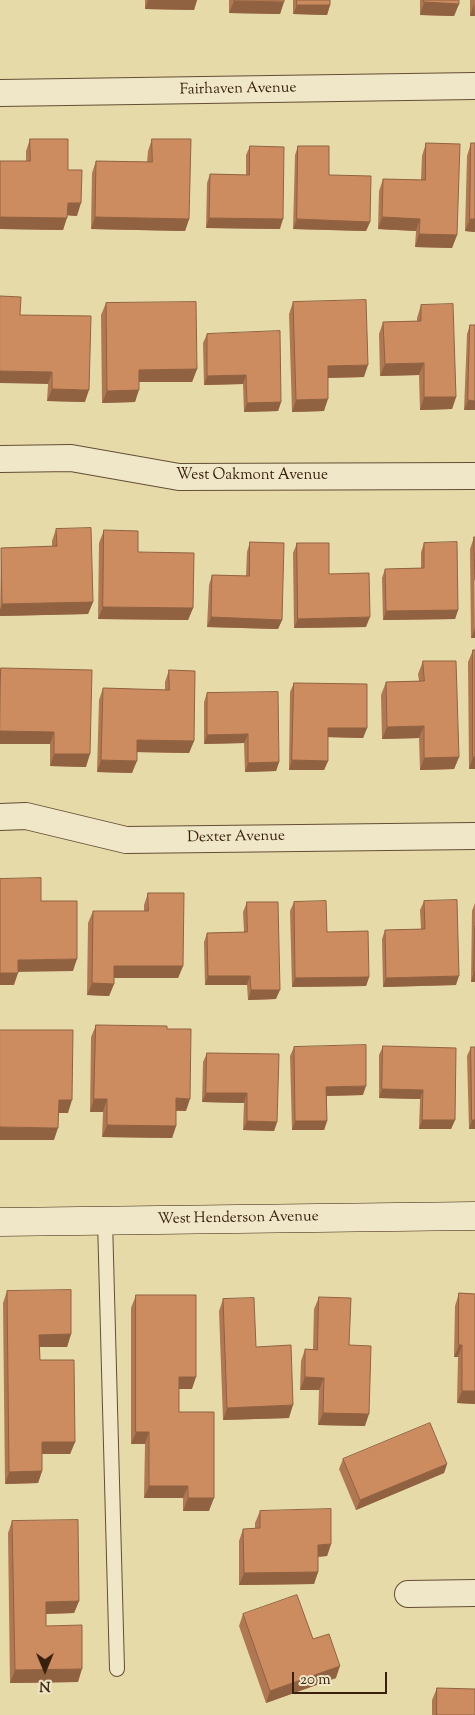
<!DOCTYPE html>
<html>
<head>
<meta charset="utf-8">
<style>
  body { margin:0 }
  #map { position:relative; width:475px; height:1715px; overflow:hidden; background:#e7daa9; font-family:"Sorts Mill Goudy",serif }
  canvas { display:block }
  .north { position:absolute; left:20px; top:1645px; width:50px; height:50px; -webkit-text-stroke:4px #efe7c7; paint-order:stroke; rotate:180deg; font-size:14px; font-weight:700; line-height:20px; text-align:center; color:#39200e }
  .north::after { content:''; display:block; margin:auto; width:18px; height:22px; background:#39200e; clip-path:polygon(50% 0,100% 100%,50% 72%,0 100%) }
  .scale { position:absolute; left:292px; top:1672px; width:95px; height:22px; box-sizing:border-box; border:2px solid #39200e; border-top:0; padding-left:6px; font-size:15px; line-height:18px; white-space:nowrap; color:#39200e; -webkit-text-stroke:4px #efe7c7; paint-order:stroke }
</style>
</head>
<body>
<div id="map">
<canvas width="475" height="1715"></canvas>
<div class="north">N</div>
<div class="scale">20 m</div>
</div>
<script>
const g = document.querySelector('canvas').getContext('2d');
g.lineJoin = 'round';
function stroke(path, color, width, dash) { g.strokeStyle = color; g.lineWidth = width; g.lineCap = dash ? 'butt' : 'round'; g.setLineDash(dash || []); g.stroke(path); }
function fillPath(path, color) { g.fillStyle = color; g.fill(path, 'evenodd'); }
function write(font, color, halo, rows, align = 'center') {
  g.font = font + ' "Sorts Mill Goudy",serif'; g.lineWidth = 4; g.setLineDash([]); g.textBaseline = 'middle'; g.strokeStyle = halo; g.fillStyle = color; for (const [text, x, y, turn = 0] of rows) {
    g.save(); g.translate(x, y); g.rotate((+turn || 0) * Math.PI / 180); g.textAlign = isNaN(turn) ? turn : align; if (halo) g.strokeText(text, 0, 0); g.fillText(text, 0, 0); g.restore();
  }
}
const service = new Path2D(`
  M105 1220 117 1669`);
const minor = new Path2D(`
  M0 93 475 86
  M0 459 71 458 179 477 475 476
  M0 817 26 816 126 840 475 836
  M408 1594 475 1593`);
const secondary = new Path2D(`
  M0 1222 475 1216`);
const wall = new Path2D(`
  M145 0H197L194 10 145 9Z
  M229 0H284L280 14 229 13Z
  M293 0H330V5L327 15 293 14Z
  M420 0H459V4L454 16 420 15Z
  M470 0H475V16H470Z
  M30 139 77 216 67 215 63 230 0 229V161H26V151Z
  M152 139 189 219 185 231 91 229 92 173 96 161 147 162 148 151Z
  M426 143 457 235 452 248 415 247 416 231 378 229 379 191 383 179 421 180 422 156Z
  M471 143 475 232 465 231 467 156Z
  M250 146 280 229 206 228 207 183 210 174 246 175V155Z
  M298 146 329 175 370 222 366 231 293 229 295 155Z
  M293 302 364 377 328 378 324 411 292 412 289 314Z
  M106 303 197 369 192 382H139L135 402 102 403 101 315Z
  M421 305 456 397 452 409 420 410 419 375 380 376 379 334 383 322 417 321V318Z
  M20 315 85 402 47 401 48 384Z
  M470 325 475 410H464L467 334Z
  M207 334 281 402 278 411 244 412 243 384 204 385 203 343Z
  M56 529 93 602 88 614 0 616 1 548 52 546V541Z
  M104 530 138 552 193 608 188 620 98 619 99 543Z
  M474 537 475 638H471L470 549Z
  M250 542 282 620 278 629 207 627 209 585 212 575 246 576 247 552Z
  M297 543 329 574 366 627 294 628 293 553Z
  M424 543 458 610 455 619 383 620 382 578 385 569 421 568V552Z
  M473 650 475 769H469L468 662Z
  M423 661 459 757 454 769 420 770 419 738 382 739 381 695 386 682 419 681 418 674Z
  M1 668 86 767 50 766V744H0Z
  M169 670 194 741 189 753 137 752 132 773 97 772 99 700 103 688 165 690V682Z
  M294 683 367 728 363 738 328 737V761L324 770H289L290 692Z
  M207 693 279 762 276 771 245 772 244 743 204 744V702Z
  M148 893 183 966 178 978H114V984L109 996 87 995 88 923 93 911H144V905Z
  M424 901 456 985 383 987 382 939 385 930 421 929 420 910Z
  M247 902 276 999 248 1000 247 985H205L204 942 207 933 244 932 243 912Z
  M294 902 327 932 369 977 366 986 292 987 290 911Z
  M475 903V982H471L472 911Z
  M96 1025 186 1111H176V1126L172 1138 102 1137 103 1112H90L91 1037Z
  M383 1046 455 1120 451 1129H419L420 1099 379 1098V1055Z
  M294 1047 363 1095 327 1096V1121L324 1130H292L290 1056Z
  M471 1047 475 1129H469L467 1056Z
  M207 1053 277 1122 274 1131 243 1130 244 1103 202 1102 203 1062Z
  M7 1291 71 1334 67 1347H40V1360L75 1442 70 1454H42V1471L38 1483 5 1484 3 1303Z
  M459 1293 475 1294V1404L457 1403 458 1357H454L455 1306Z
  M136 1295 192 1389H179V1412L209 1511H183V1498H144L145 1444H131V1308Z
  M319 1297 349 1345 365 1426 318 1425 319 1390H300L301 1361 305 1349H313L314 1309Z
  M223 1299 256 1347 289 1418 223 1420 219 1311Z
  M343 1459 447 1464 444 1473 356 1510 339 1469Z
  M260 1511 331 1544 327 1556 318 1557V1572L314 1584 239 1585V1541L243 1529H255V1523Z
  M12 1521 79 1601 74 1613 46 1614V1626L78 1682 10 1683 8 1533Z
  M243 1614 313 1639 336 1678 266 1703 239 1626Z
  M437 1688 475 1715H432V1700Z`);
const shadedWall = new Path2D(`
  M148 0H197L194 10 145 9Z
  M234 1 284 2 280 14 229 13Z
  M424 2 459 4 454 16 420 15Z
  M474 4 475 16H470Z
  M297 5H330L327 15 293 14Z
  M68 203H81L77 216 63 215Z
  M0 217 67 218 63 230 0 229Z
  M95 217 189 219 185 231 91 229Z
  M382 217 420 219 416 231 378 229Z
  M209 218 283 219 280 229 206 228Z
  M297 219 370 222 366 231 293 229Z
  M470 219H475V232L465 231Z
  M419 234 457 235 452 248 415 247Z
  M424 363 419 375 380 376 385 364Z
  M368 365 364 377 323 378 328 366Z
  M197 369 192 382H135L139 370Z
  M0 371 52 372 48 384 0 383Z
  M246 375 243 384 204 385 207 376Z
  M52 389 89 390 85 402 47 401Z
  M139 390 135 402 102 403 107 391Z
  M424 397H456L452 409 420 410Z
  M328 399 324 411 292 412 296 400Z
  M468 400 475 401V410H464Z
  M281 402 278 411 244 412 247 403Z
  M93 602 88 614 0 616V610L2 604Z
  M103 607 193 608 188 620 98 619Z
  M458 610 455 619 383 620 386 611Z
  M211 617 282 620 278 629 207 627Z
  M370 617 366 627 294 628 298 619Z
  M475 628V638H471Z
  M424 726 419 738 382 739 387 727Z
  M328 728H367L363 738 325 737Z
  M0 731 54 732 50 744H0Z
  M248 734 244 743 204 744 207 735Z
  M137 740 194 741 189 753 133 752Z
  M54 754H90L86 767 50 766Z
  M459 757 454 769 420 770 424 758Z
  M473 757H475V769H469Z
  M101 760 137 761 132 773 97 772Z
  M292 760 328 761 324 770H289Z
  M279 762 276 771 245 772 248 763Z
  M77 959 73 971 13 972 18 960Z
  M114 966H183L178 978H109Z
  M474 972H475V982H471Z
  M0 973H18L14 985H0Z
  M208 976H250L247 985H205Z
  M459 976 456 985 383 987 386 978Z
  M369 977 366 986 292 987 295 978Z
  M92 983 114 984 109 996 87 995Z
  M251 990H280L276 999 248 1000Z
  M366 1086 363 1095 323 1096 326 1087Z
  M382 1089 423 1090 420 1099 379 1098Z
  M206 1093H247L244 1103 202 1102Z
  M176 1098 190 1099 186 1111 172 1110Z
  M94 1099H107L103 1112H90Z
  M59 1100H72L68 1113H54Z
  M422 1120H455L451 1129H419Z
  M472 1120H475V1129H469Z
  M247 1121 277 1122 274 1131 243 1130Z
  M295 1121H327L324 1130H292Z
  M107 1125 176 1126 172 1138 102 1137Z
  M0 1127 58 1128 54 1140H0Z
  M71 1334 67 1347H35L39 1335Z
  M459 1345H462L458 1357H454Z
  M179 1377H196L192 1389H175Z
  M305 1377 324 1378 319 1390H300Z
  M462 1391H475V1404L457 1403Z
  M293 1405 289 1418 223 1420 227 1408Z
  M323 1413 369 1414 365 1426 318 1425Z
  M136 1432H149L145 1444H131Z
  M42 1442H75L70 1454H37Z
  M447 1464 444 1473 356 1510 360 1500Z
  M42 1471 38 1483 5 1484 9 1472Z
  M149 1486H188L183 1498H144Z
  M188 1498H214L209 1511H183Z
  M331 1544 327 1556 313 1557 318 1545Z
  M318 1572 314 1584 239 1585 244 1573Z
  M79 1601 74 1613 41 1614 46 1602Z
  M340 1666 336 1678 266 1703 270 1691Z
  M82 1669 78 1682 10 1683 15 1670Z`);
const building = new Path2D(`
  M234 0H284V2L234 1Z
  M297 0H330V5H297Z
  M424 0H459V4L424 2Z
  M30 139H68V170H82L81 203H68L67 218 0 217V161H30Z
  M152 139H191L189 219 95 217 96 161 152 162Z
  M426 143 460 144 457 235 419 234 420 219 382 217 383 179 425 180Z
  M471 143H475V219H470Z
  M250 146 284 147 283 219 209 218 210 174 249 175Z
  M298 146H329V175L371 176 370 222 297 219Z
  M0 296 21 297 20 315 91 316 89 390 52 389V372L0 371Z
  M366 300 368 365 328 366V399L296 400 293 302Z
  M196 302 197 369 139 370V390L107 391 106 303Z
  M453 304 456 397H424V363L385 364 383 322 421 321V305Z
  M470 325H475V401L468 400Z
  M280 331 281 402 247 403 246 375 207 376V334Z
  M91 528 93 602 2 604 1 548 57 546 56 529Z
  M104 530 138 531V552L194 553 193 608 103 607Z
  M474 537H475V580Z
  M250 542 284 543 282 620 211 617 212 575 249 576Z
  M457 542 458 610 386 611 385 569 424 568V543Z
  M297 543H329V574L369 573 370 617 298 619Z
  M473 650H475V757H473Z
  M423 661H456L459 757 424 758V726L387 727 386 682 424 681Z
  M1 668 92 670 90 754H54V732L0 731Z
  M169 670 195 671 194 741 137 740V761L101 760 103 688 169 690Z
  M294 683 367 684V728H328V761L292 760Z
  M278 692 279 762 248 763V734L207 735V693Z
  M41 878V901H77V959L18 960V973H0V879Z
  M148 893H184L183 966H114V984L92 983 93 911H148Z
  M457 900 459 976 386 978 385 930 425 929 424 901Z
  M326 901 327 932 368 931 369 977 295 978 294 902Z
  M247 902H278L280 990H251L250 976H208L207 933 247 932Z
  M475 926V972H474Z
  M96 1025 167 1026V1029H191L190 1099 176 1098V1126L107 1125V1099H94Z
  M0 1030H73L72 1100H59L58 1128 0 1127Z
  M366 1045V1086L326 1087 327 1121H295L294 1047Z
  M383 1046 456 1048 455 1120H422L423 1090 382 1089Z
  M471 1047H475V1120H472Z
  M207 1053 279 1054 277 1122 247 1121V1093H206Z
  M71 1290V1334L39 1335 40 1360H74L75 1442H42V1471L9 1472 7 1291Z
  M459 1293 475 1294V1391H462V1345H459Z
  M136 1295H196V1377H179V1412H214V1498H188V1486H149V1432H136Z
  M319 1297 351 1298 349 1345 371 1346 369 1414 323 1413 324 1378 305 1377V1349L317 1350Z
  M254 1298 256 1347 291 1345 293 1405 227 1408 223 1299Z
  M430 1423 447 1464 360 1500 343 1459Z
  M331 1509V1544L318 1545V1572L244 1573 243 1529 260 1528V1511Z
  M78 1520 79 1601 46 1602V1626L82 1625V1669L15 1670 12 1521Z
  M297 1595 313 1639 329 1634 340 1666 270 1691 243 1614Z
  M437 1688 475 1689V1715H437Z`);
const streetNames = [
  ["Fairhaven Avenue",238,90,-1],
  ["West Oakmont Avenue",252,476],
  ["Dexter Avenue",236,838,-1],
  ["West Henderson Avenue",238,1219,-1]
];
stroke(service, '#644e35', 16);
stroke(minor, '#644e35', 28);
stroke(secondary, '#39200e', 29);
stroke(service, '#efe7c7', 14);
stroke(minor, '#efe7c7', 26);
stroke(secondary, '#efe7c7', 28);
fillPath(wall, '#b07852');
fillPath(shadedWall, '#906242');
fillPath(building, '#cd8c5f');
stroke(building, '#906242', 1);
write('15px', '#39200e', '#efe7c7', streetNames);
</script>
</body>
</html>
